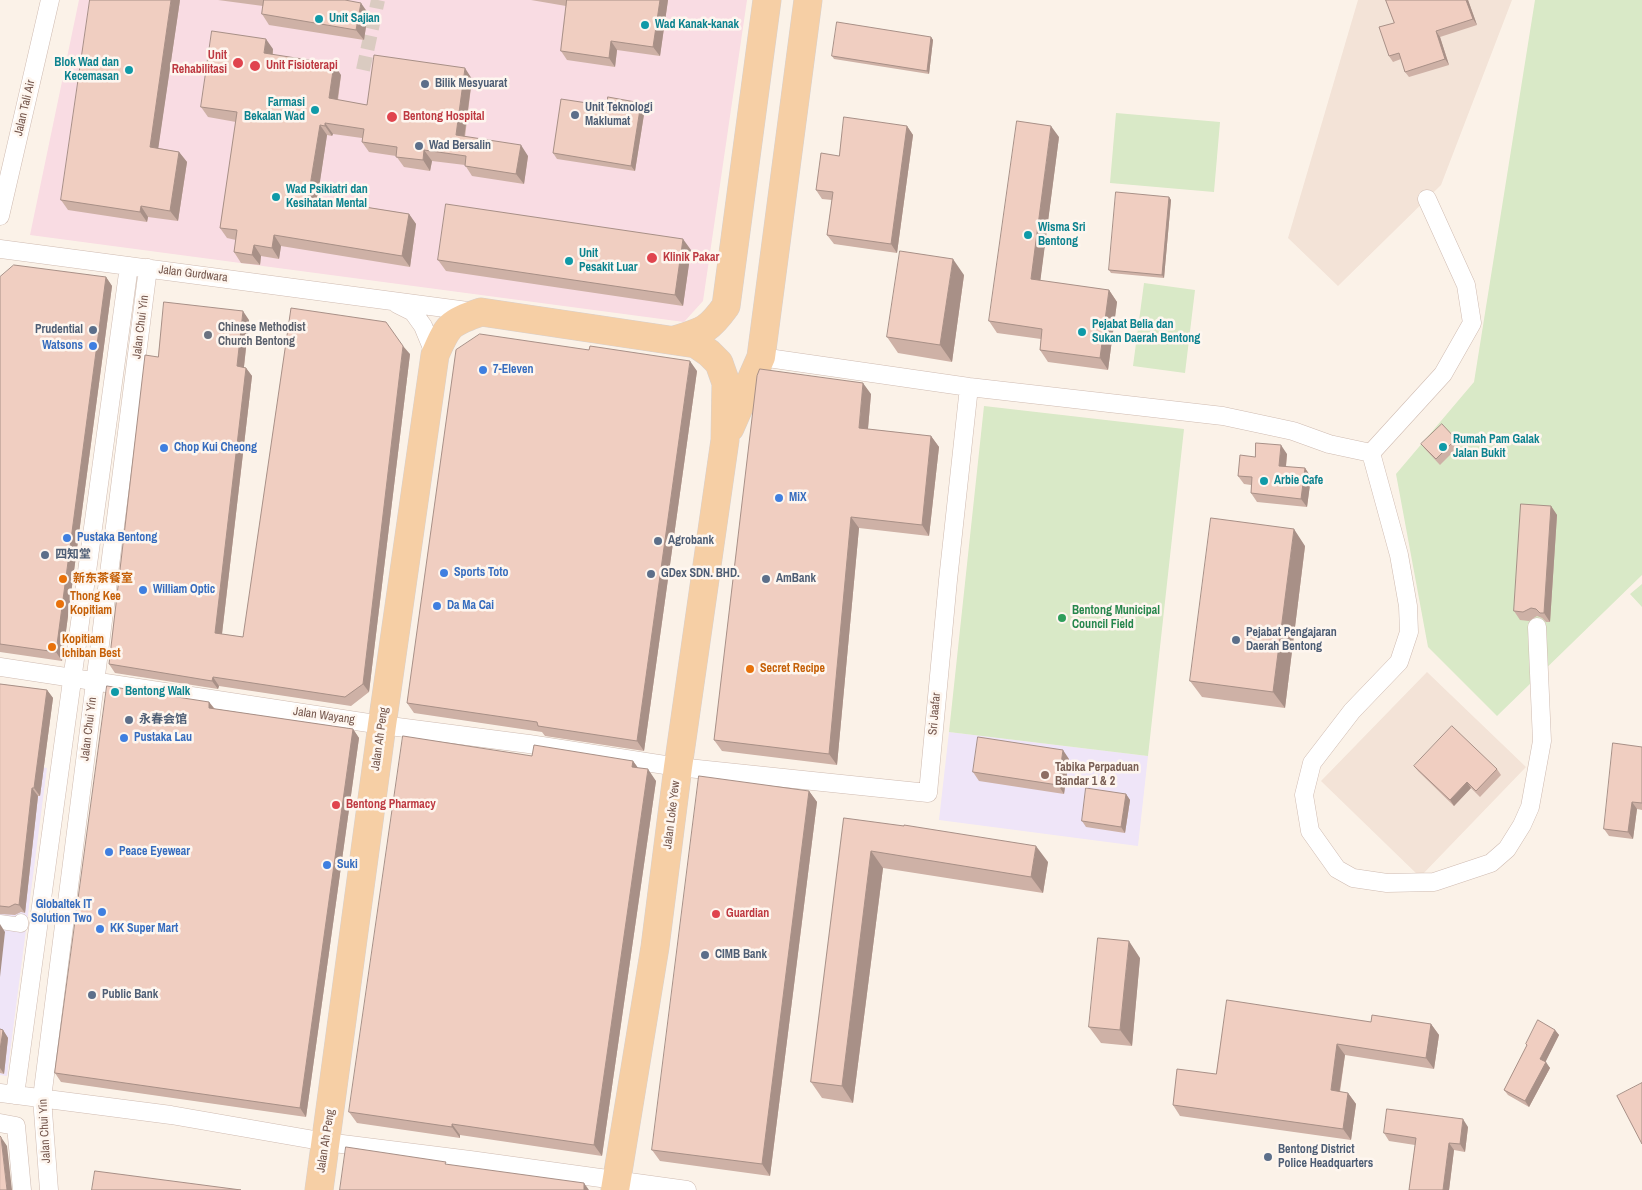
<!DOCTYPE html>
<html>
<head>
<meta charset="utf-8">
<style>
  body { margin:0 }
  canvas { display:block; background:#fbf2e8 }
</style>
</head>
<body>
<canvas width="1642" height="1190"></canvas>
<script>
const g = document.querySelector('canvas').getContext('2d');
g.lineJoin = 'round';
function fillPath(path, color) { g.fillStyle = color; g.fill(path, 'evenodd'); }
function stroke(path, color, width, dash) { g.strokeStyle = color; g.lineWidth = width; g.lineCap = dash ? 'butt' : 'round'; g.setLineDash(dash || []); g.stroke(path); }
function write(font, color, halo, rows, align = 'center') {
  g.font = font + ' "Archivo Narrow","Noto Sans SC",sans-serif'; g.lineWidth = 5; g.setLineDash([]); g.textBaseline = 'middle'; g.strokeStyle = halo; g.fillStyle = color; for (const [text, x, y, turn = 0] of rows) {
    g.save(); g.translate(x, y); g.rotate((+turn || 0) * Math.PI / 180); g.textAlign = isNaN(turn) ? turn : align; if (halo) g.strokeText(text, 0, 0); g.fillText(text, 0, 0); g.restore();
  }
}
const residential = new Path2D(`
  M1358 0H1512L1441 185 1338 286 1288 238Z
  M1427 672 1526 767 1420 877 1321 781Z`);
const education = new Path2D(`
  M949 732 1148 756 1138 846 939 820Z
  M0 762 47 768 7 1076 0 1075Z`);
const medical = new Path2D(`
  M79 0H747L703 301 684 322 30 235Z`);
const green = new Path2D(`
  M1535 0H1642V575L1497 716 1428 647 1396 474 1474 382Z
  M1116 113 1220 122 1214 192 1110 183Z
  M1144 283 1195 290 1185 373 1133 366Z
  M984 406 1184 429 1148 756 949 732Z
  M1642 584V607L1630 594Z`);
const pedestrianTunnel = new Path2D(`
  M363 70 378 0`);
const pedestrian = new Path2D(`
  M0 922 21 925V921`);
const minor = new Path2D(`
  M0 216 50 0
  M0 249 475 312
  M397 304 413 312 423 326 435 355
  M761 357 969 387 1223 416 1293 431 1329 444 1371 453
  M1371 453 1399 555 1408 606 1409 632 1399 662 1352 711 1312 763 1304 795 1310 831 1337 869 1353 878 1387 883 1434 882 1491 863 1507 849 1522 825 1530 807 1542 741 1537 627
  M1371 453 1443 374 1472 323 1466 285 1427 199
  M0 667 382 725 529 744 678 767 928 793 948 580 969 387
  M0 1093 171 1115 326 1142 470 1160 687 1190
  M15 1095 129 266
  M0 1123 16 1126 22 1190
  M49 1190 42 1098 148 268`);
const primary = new Path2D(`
  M675 340C703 331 708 331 726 306L767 0
  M730 428 761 357 808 0
  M319 1190 382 725 435 355C448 325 449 323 481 312L696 344 709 353 719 363 726 383 725 440 678 767 655 947 615 1190`);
const wall = new Path2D(`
  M180 0 158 148 179 152 187 162 178 221 148 217 147 222 68 210 61 200Z
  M218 0H345L368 13 364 40 269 25 262 14 263 6Z
  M531 0H668L660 56 617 50 615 67 567 60 561 51 566 6Z
  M1386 0H1468L1477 25 1440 37 1449 65 1409 77 1405 72 1401 59 1393 62 1389 56 1394 23Z
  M931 37 933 40 929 74 834 59 832 56Z
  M273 49V55L341 75 338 100 367 105 472 79 465 137 528 156 524 184 472 176 465 165 432 161 430 171 404 167 396 156 369 152 362 142V138L333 134 332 136 327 135 317 199 409 214 416 224 410 267 281 246 279 259 261 256 260 265 241 263 234 252 236 240 227 238 220 228 236 122 208 117 201 107Z
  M607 106 645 108 635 171 557 159 553 153Z
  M907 126 913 135 897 253 834 244 827 235 832 200 822 199 816 190 839 156Z
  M1059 137 1040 281 1109 290 1117 302 1108 370 1048 362 1040 350 1041 339 997 333 989 321Z
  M1169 197 1171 200 1164 278 1111 273 1109 270Z
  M691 250 683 306 446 271 438 260Z
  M964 275 952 362 898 353 887 337Z
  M0 277H106L112 286 62 661 0 652Z
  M249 320 244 367 246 368 252 376 222 634 243 637 410 354 369 692 351 706 219 686 218 689 115 673 109 664 158 357Z
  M697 371 644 751 545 736 542 732 414 713 407 703Z
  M871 394 868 429 931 436 939 447 929 536 859 528 837 765 722 751 714 740Z
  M1456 439 1460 445 1440 465 1425 449 1421 444Z
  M1287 454 1286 467 1305 468 1311 477 1307 507 1257 502 1251 493V485L1244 484 1238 476 1255 457Z
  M1551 506 1557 515 1550 622H1546L1542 618 1537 616 1529 621 1520 620 1514 611Z
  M1305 546 1285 708 1202 697 1190 681Z
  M0 684 47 690 53 698 40 796H38L25 913 21 912 15 915 0 914Z
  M209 702 215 709 353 729 359 738 306 1117 61 1082 55 1073Z
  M1642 747V810L1637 809 1633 839 1609 836 1604 829Z
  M532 756 633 761 638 768 656 781 602 1156 460 1135V1138L357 1123 349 1112Z
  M1069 759 1064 794 979 781 973 772Z
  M1414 766 1497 769 1501 775 1480 797 1471 788 1454 806 1418 771Z
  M809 791 817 802 770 1176 660 1161 652 1150Z
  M1126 794 1130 800 1125 833 1086 827 1082 821Z
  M844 818 1048 862 1043 893 883 868 853 1103 822 1098 811 1082Z
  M1140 958 1132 1046 1101 1043 1089 1027Z
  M1371 1022 1431 1024 1439 1035 1434 1069 1345 1055 1340 1092 1348 1093 1356 1104 1351 1140 1180 1116 1173 1105 1216 1074Z
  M0 1029 3 1030 8 1038 4 1074 0 1073Z
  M1555 1030 1559 1035 1545 1062 1550 1068 1529 1107 1508 1095 1504 1090 1527 1046 1526 1044Z
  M1468 1127 1465 1152 1454 1150 1449 1190H1409L1415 1145 1389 1141 1384 1133Z`);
const shadedWall = new Path2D(`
  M171 0H180L157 157 150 147Z
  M660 0H668L660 56 653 47Z
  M1466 0H1468L1477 25 1473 19Z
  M361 3 368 13 364 40 356 30Z
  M1436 31 1440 37 1449 65 1445 59Z
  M931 37 933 40 929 74 927 71Z
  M266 39 273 49 271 64 264 53Z
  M611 41 617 50 615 67 609 58Z
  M334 64 341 75 336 109 329 98Z
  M465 68 472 79 463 146 456 135Z
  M641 103 645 108 635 171 631 166Z
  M325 123 333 134 332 136 325 126Z
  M320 125 327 135 316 208 308 198Z
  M907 126 913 135 897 253 891 244Z
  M1051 126 1059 137 1039 291 1031 279Z
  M521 145 528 156 524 184 516 174Z
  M424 150 432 161 430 171 423 160Z
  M179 152 187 162 178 221 170 211Z
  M1169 197 1171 200 1164 278 1162 275Z
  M141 206 148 217 147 222 140 212Z
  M409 214 416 224 410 267 402 256Z
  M274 235 281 246 279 259 272 248Z
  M683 239 691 250 683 306 675 295Z
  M254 245 261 256 260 265 252 255Z
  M953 259 964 275 952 362 940 345Z
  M106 277 112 286 62 661 56 652Z
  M1109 290 1117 302 1108 370 1100 358Z
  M243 311 249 320 243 375 237 366Z
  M403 346 410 354 369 692 363 684Z
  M690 361 697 371 644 751 637 741Z
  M246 368 252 376 221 642 215 633Z
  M863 383 871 394 867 439 859 428Z
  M931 436 939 447 929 536 922 525Z
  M1281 445 1287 454 1285 475 1279 466Z
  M1305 468 1311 477 1307 507 1301 499Z
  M1551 506 1557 515 1550 622 1544 613Z
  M851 517 859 528 837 765 829 754Z
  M1294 529 1305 546 1285 708 1273 692Z
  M213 677 219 686 218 689 212 681Z
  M47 690 53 698 40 796 34 788Z
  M209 702 215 710 209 708Z
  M353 729 359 738 306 1117 300 1108Z
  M1063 750 1069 759 1064 794 1058 785Z
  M633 761 641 772 632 767Z
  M648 769 656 781 602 1156 594 1145Z
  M1467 782 1471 788 1454 806 1450 800Z
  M32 788 38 796 25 913 19 905Z
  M809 791 817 802 770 1176 762 1164Z
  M1126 794 1130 800 1125 833 1121 827Z
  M1632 802 1637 809 1633 839 1628 832Z
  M1036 846 1048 862 1043 893 1031 877Z
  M871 851 883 868 853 1103 842 1086Z
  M0 924 5 932 0 977Z
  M1129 941 1140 958 1132 1046 1120 1030Z
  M1431 1024 1439 1035 1434 1069 1426 1058Z
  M3 1030 8 1038 4 1074 0 1068V1050Z
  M1555 1030 1559 1035 1544 1065 1540 1059Z
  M1337 1044 1345 1055 1338 1101 1331 1090Z
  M1546 1062 1550 1068 1529 1107 1525 1101Z
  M1348 1093 1356 1104 1351 1140 1343 1129Z
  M1463 1119 1468 1127 1465 1152 1460 1144Z
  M452 1124 460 1135V1138L452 1127Z
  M1 1137 7 1146 12 1190H7Z
  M1449 1143 1454 1150 1449 1190H1443Z
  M584 1183 589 1190H584Z`);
const building = new Path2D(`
  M90 0H171L150 147 179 152 170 211 141 206 140 212 61 200Z
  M264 0H345L361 3 356 30 262 14Z
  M567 0H660L653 47 611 41 609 58 561 51Z
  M1386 0H1466L1473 19 1436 31 1445 59 1405 72 1399 53 1389 56 1379 27 1394 23Z
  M837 22 931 37 927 71 832 56Z
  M212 31 266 39 264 53 334 64 329 98 367 105 374 55 465 68 456 135 521 145 516 174 465 166 466 156 424 150 423 160 396 157 397 147 362 142 364 129 325 123V126L320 125 308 198 409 214 402 256 274 235 272 248 254 245 252 255 234 252 237 230 220 228 237 112 201 107Z
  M608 97 641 103 631 166 553 153 561 99 607 106Z
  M844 117 907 126 891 244 827 235 833 192 816 190 821 153 839 156Z
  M1017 121 1051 126 1031 279 1109 290 1100 358 1040 350 1042 329 989 321Z
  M1116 192 1169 197 1162 275 1109 270Z
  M446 204 683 239 675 295 438 260Z
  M900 251 953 259 940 345 887 337Z
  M14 265 106 277 56 652 0 644V277Z
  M164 302 243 311 237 366 246 368 215 633 243 637 291 308 386 322 403 346 363 684 345 697 213 677 212 681 109 664 145 355 158 357Z
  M480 334 589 350 590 346 690 361 637 741 538 726 537 722 407 703 456 350Z
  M760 369 863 383 859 428 931 436 922 525 851 517 829 754 714 740 757 376Z
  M1442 424 1456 439 1436 459 1421 444Z
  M1256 443 1281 445 1279 466 1305 468 1301 499 1251 493 1252 477 1238 476 1240 455 1255 457Z
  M1521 504 1551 506 1544 613H1540L1536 609 1531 608 1523 612 1514 611Z
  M1211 518 1294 529 1273 692 1190 681Z
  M0 684 47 690 34 788H32L19 905 15 904 9 907 0 906Z
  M107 686 209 702V708L353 729 300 1108 55 1073Z
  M1452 726 1497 769 1476 791 1467 782 1450 800 1414 766Z
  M403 736 532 756 534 745 633 761 632 767 648 769 594 1145 452 1124V1127L349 1112Z
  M978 737 1063 750 1058 785 973 772Z
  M1613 743 1642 747V803L1632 802 1628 832 1604 829Z
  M699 776 809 791 762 1164 652 1150Z
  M1086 788 1126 794 1121 827 1082 821Z
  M844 818 904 826V825L1036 846 1031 877 871 851 842 1086 811 1082Z
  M1098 938 1129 941 1120 1030 1089 1027Z
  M1227 1000 1371 1022 1372 1015 1431 1024 1426 1058 1337 1044 1331 1090 1348 1093 1343 1129 1173 1105 1177 1069 1216 1074Z
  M1538 1020 1555 1030 1540 1059 1546 1062 1525 1101 1504 1090 1527 1045 1526 1044Z
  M0 1029 3 1030 0 1050Z
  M1642 1083V1144L1617 1096Z
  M1387 1109 1463 1119 1460 1144 1449 1143 1443 1190H1409L1416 1138 1384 1133Z
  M0 1136 1 1137 7 1190H0Z
  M346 1147 446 1162 445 1164 584 1183V1190H340Z
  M95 1171 241 1190H92Z`);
const markers = [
  [319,19,5,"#0f9aa8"],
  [645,25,5,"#0f9aa8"],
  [238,63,6,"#e0444e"],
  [255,66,6,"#e0444e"],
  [129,70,5,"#0f9aa8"],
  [425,84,5,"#5c6f8a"],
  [315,110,5,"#0f9aa8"],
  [575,115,5,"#5c6f8a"],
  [392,117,6,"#e0444e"],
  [419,146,5,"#5c6f8a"],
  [276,197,5,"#0f9aa8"],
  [1028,235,5,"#0f9aa8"],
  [652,258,6,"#e0444e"],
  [569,261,5,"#0f9aa8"],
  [93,330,5,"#5c6f8a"],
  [1082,332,5,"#0f9aa8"],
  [208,335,5,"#6b7280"],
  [93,346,5,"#3f7fe0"],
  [483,370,5,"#3f7fe0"],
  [1443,447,5,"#0f9aa8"],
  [164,448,5,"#3f7fe0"],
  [1264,481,5,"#0f9aa8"],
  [779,498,5,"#3f7fe0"],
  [67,538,5,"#3f7fe0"],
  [658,541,5,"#5c6f8a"],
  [45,555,5,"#5c6f8a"],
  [444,573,5,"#3f7fe0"],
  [651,574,5,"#5c6f8a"],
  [63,579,5,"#e8710a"],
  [766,579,5,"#5c6f8a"],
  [143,590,5,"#3f7fe0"],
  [60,604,5,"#e8710a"],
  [437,606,5,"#3f7fe0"],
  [1062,618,5,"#2e9e5b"],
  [1236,640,5,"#5c6f8a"],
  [52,647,5,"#e8710a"],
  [750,669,5,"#e8710a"],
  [115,692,5,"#0f9aa8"],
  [129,720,5,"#5c6f8a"],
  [124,738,5,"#3f7fe0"],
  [1045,775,5,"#8d6e63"],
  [336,805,5,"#e0444e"],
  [109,852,5,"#3f7fe0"],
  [327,865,5,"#3f7fe0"],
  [102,912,5,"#3f7fe0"],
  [716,914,5,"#e0444e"],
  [100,929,5,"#3f7fe0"],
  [705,955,5,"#5c6f8a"],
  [92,995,5,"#5c6f8a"],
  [1268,1157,5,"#5c6f8a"]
];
const cultureNames = [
  ["Unit Sajian",329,19],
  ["Wad Kanak-kanak",655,25],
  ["Blok Wad dan",119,63,"right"],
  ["Kecemasan",119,77,"right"],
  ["Farmasi",305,103,"right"],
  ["Bekalan Wad",305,117,"right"],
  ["Wad Psikiatri dan",286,190],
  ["Kesihatan Mental",286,204],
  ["Wisma Sri",1038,228],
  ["Bentong",1038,242],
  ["Unit",579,254],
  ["Pesakit Luar",579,268],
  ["Pejabat Belia dan",1092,325],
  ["Sukan Daerah Bentong",1092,339],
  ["Rumah Pam Galak",1453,440],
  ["Jalan Bukit",1453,454],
  ["Arbie Cafe",1274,481],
  ["Bentong Walk",125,692]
];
const healthNames = [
  ["Unit",227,56,"right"],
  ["Rehabilitasi",227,70,"right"],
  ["Unit Fisioterapi",266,66],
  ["Bentong Hospital",403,117],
  ["Klinik Pakar",663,258],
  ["Bentong Pharmacy",346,805],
  ["Guardian",726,914]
];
const serviceNames = [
  ["Bilik Mesyuarat",435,84],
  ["Unit Teknologi",585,108],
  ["Maklumat",585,122],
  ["Wad Bersalin",429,146],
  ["Prudential",83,330,"right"],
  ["Agrobank",668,541],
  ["四知堂",55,555],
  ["GDex SDN. BHD.",661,574],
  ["AmBank",776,579],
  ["Pejabat Pengajaran",1246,633],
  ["Daerah Bentong",1246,647],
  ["永春会馆",139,720],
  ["CIMB Bank",715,955],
  ["Public Bank",102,995],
  ["Bentong District",1278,1150],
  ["Police Headquarters",1278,1164]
];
const streetNames = [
  ["Jalan Tali Air",25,108,-77],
  ["Jalan Gurdwara",193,274,7],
  ["Jalan Chui Yin",141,327,-83],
  ["Sri Jaafar",935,714,-85],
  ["Jalan Wayang",324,716,8],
  ["Jalan Chui Yin",89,729,-83],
  ["Jalan Ah Peng",380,739,-82],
  ["Jalan Loke Yew",672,815,-83],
  ["Jalan Chui Yin",45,1131,-93],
  ["Jalan Ah Peng",326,1141,-81]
];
const worshipNames = [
  ["Chinese Methodist",218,328],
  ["Church Bentong",218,342]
];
const shopNames = [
  ["Watsons",83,346,"right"],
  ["7-Eleven",493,370],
  ["Chop Kui Cheong",174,448],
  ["MiX",789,498],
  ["Pustaka Bentong",77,538],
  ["Sports Toto",454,573],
  ["William Optic",153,590],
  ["Da Ma Cai",447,606],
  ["Pustaka Lau",134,738],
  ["Peace Eyewear",119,852],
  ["Suki",337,865],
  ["Globaltek IT",92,905,"right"],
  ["Solution Two",92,919,"right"],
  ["KK Super Mart",110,929]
];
const foodNames = [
  ["新东茶餐室",73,579],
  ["Thong Kee",70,597],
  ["Kopitiam",70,611],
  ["Kopitiam",62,640],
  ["Ichiban Best",62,654],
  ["Secret Recipe",760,669]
];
const leisureNames = [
  ["Bentong Municipal",1072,611],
  ["Council Field",1072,625]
];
const educationNames = [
  ["Tabika Perpaduan",1055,768],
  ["Bandar 1 & 2",1055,782]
];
fillPath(residential, '#f3e3d7');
fillPath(education, '#efe5f8');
fillPath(medical, '#f9dce3');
fillPath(green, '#d9e9c7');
stroke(pedestrianTunnel, '#dacbc1', 14, [14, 7]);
stroke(pedestrian, '#cfbbb1', 15);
stroke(minor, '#cfbbb1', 19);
stroke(primary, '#d8d0cd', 29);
stroke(pedestrian, '#fff', 14);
stroke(minor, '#fff', 18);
stroke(primary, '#f6cfa5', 28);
fillPath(wall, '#ceb1a6');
fillPath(shadedWall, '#a89087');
fillPath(building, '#f0cec1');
stroke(building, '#a89087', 1);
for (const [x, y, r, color] of markers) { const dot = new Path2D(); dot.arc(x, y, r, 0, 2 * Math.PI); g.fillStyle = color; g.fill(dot); stroke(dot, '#fef6ef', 2); }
write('bold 12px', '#0d838f', '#fef6ef', cultureNames, 'left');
write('bold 12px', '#be3a42', '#fef6ef', healthNames, 'left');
write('bold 12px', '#4e5e75', '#fef6ef', serviceNames, 'left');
write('12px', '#75574d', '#fef6ef', streetNames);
write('bold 12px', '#5b616d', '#fef6ef', worshipNames, 'left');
write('bold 12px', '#366cbe', '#fef6ef', shopNames, 'left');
write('bold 12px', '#c56008', '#fef6ef', foodNames, 'left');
write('bold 12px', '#27864d', '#fef6ef', leisureNames, 'left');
write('bold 12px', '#785e54', '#fef6ef', educationNames, 'left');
</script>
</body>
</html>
